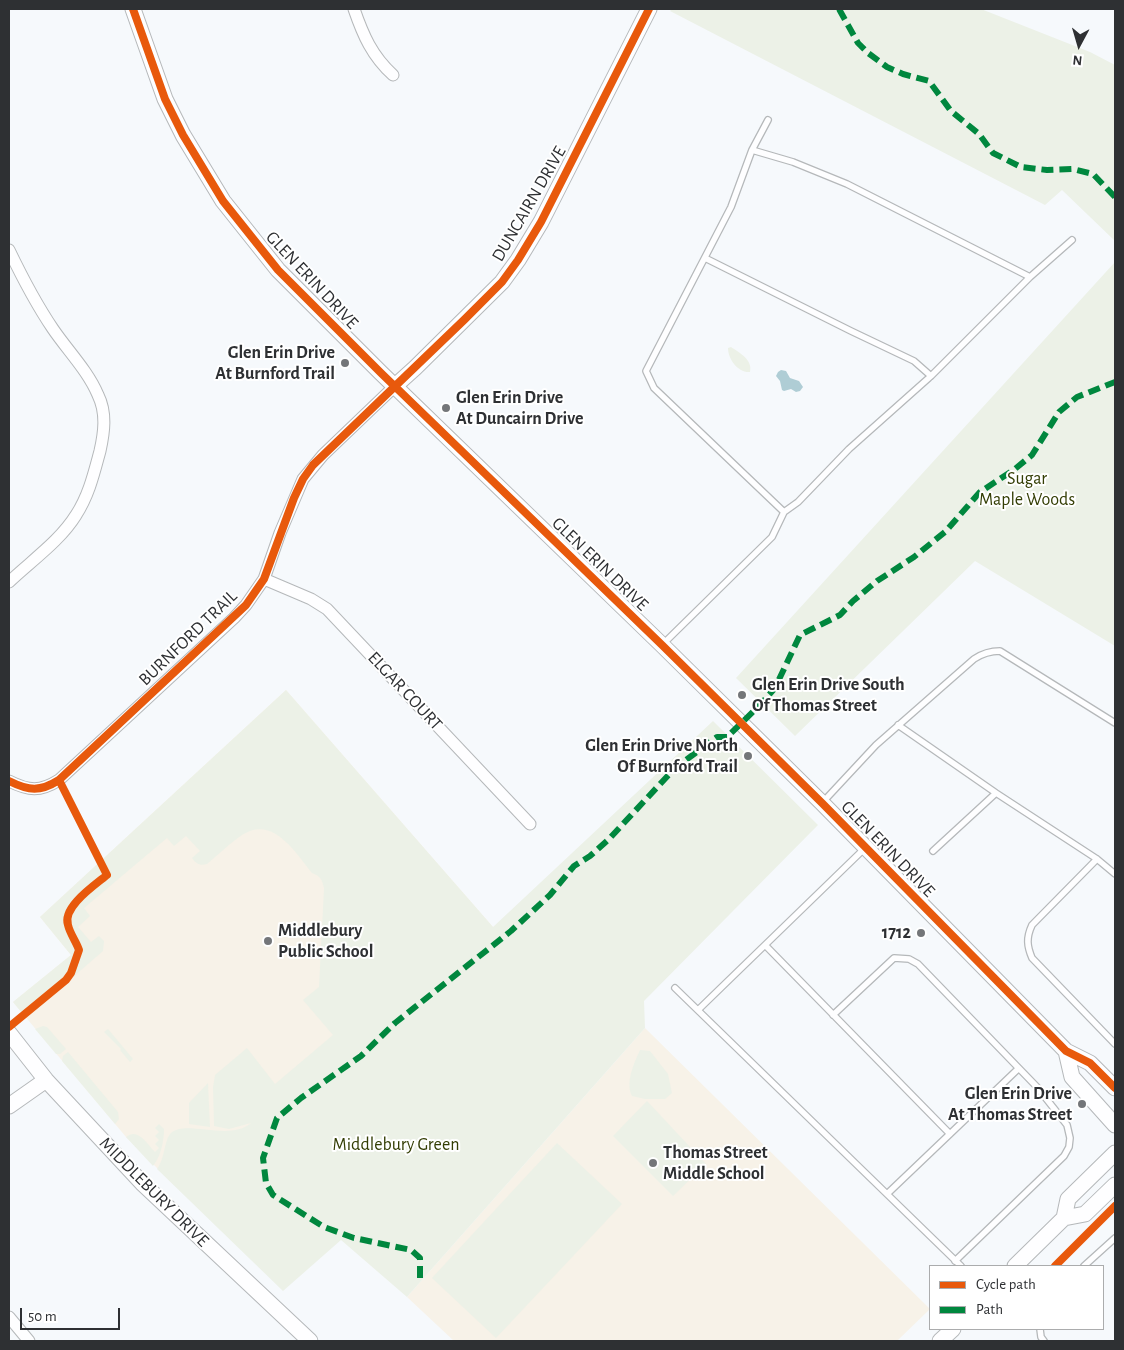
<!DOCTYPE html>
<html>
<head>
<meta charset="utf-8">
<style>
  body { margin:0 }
  #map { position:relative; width:1124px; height:1350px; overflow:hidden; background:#f6f9fc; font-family:"Alegreya Sans",sans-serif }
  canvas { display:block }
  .frame { position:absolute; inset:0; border:10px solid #2e3033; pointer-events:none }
  .legend { position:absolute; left:929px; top:1265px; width:175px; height:65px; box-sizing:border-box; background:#fff; border:1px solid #abacad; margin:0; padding:6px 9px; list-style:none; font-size:15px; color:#2e3033 }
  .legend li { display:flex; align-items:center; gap:10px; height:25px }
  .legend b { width:25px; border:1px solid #abacad }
  .north { position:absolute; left:1054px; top:20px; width:50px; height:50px; -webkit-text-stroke:4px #fff; paint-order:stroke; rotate:186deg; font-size:14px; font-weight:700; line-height:20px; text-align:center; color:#2e3033 }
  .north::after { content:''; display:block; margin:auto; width:18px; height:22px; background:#2e3033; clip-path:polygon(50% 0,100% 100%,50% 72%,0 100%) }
  .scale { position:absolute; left:20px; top:1308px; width:100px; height:22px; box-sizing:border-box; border:2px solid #2e3033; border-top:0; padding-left:6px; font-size:15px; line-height:18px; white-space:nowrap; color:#2e3033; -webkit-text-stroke:4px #fff; paint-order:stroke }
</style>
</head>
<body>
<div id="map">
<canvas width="1124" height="1350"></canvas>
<div class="frame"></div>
<ul class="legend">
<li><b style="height:6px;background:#e8590c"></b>Cycle path</li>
<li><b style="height:6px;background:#00873e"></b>Path</li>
</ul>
<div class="north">N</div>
<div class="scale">50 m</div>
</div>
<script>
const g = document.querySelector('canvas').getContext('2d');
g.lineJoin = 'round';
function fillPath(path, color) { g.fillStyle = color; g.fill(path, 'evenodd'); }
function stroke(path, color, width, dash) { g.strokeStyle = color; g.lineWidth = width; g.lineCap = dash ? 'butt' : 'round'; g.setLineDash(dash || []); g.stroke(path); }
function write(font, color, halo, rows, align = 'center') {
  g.font = font + ' "Alegreya Sans",sans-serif'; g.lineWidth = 4; g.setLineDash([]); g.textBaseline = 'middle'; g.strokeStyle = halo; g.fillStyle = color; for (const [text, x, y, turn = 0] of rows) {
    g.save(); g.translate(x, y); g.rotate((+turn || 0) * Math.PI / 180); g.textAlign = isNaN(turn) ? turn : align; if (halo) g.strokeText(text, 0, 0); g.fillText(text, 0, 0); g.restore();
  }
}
const education = new Path2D(`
  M286 690 493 927 175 1186 126 1137 13 1002 71 955 40 917Z
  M645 1028 930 1309 897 1341H454L407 1297Z`);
const green = new Path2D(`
  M672 9H981L1090 52 1115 65V241L1062 190 1045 205 670 11Z
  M1115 262V646L975 561 795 736 736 678Z
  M731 347C740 353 753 360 750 372 738 373 728 359 728 348Z
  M286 690 493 927 713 721 818 825 644 1001 645 1028 407 1297 341 1240 283 1291 157 1169C165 1159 164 1140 171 1133 186 1119 229 1142 251 1123L229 1129 214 1126 213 1087 215 1075 247 1048 275 1084 333 1035 303 1000 319 987 324 888C322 879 320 876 312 873 295 852 273 815 242 835 230 843 218 855 207 864 200 866 196 864 192 858L200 851 186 836 174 846 167 838 84 908 90 916 78 927 91 942 99 936 104 941 103 951 73 977H68L22 1013 13 1002 71 955 40 917Z
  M43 1026 47 1027 66 1049 60 1054H56L35 1029Z
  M108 1029 133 1059 130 1062 120 1050 121 1049 104 1032Z
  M640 1050 650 1051 668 1074 672 1093 665 1099H645L632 1096C625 1083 634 1063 640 1050Z
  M68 1052 118 1112 119 1119 115 1124 62 1061 63 1056Z
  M208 1083 210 1127 189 1124V1103Z
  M647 1101 706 1164 673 1196 613 1136Z
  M159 1124 164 1129C164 1141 161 1156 153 1166L126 1137C138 1127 147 1144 155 1152L159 1148 155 1144 159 1140 155 1136 159 1132 155 1128Z
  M557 1143 622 1204 496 1338 432 1278Z`);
const water = new Path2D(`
  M781 370 786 371 790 378 799 381 803 387 800 391 796 392 791 389 784 391 782 390 780 381 776 376 778 372Z`);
const service = new Path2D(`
  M768 120 752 150 731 207 646 371 654 388 784 512
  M752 150 793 162 847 184 1030 277
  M705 258 851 331 914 361 931 376
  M662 645 772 537 784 512 798 502 849 449 931 376 1030 277 1072 240
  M898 725 996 793 1097 859 1115 874
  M822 803 876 745 974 659C983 653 990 651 1000 651L1115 723
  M933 851 996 793
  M1097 859 1032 925C1026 938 1027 946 1032 958L1115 1044
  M765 945 950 1134
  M675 988 961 1266
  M698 1010 865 848
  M833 1015 894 958 909 959 918 964 1037 1087 1067 1125 1070 1138 1069 1147 1064 1156 955 1261
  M887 1194 1018 1069
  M1084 1266 1115 1238
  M1040 1329 1041 1337 1044 1341`);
const minor = new Path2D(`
  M354 9C363 35 372 56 393 75
  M9 250C22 277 36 304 53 329 68 351 88 371 98 395 107 413 104 433 100 451 94 473 89 495 76 515 60 541 31 561 9 582
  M264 579 311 599 327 609 530 824
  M9 781C29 791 40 792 59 780L234 618 246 605 264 579 280 533 303 479 323 455 395 386
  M9 1317 29 1341`);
const tertiary = new Path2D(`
  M133 9 165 99 183 135 223 201 278 270 381 373 662 645 822 803 1066 1051 1090 1063 1115 1088
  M395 386 415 368 502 282 518 260 541 222 649 9
  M9 1033 46 1080 142 1183 310 1341
  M1066 1051 1072 1077 1115 1125
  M9 1106 46 1080
  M1064 1218 1068 1199 1115 1153
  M1015 1266 1064 1218 1085 1214 1115 1185
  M940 1341 953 1329`);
const quiet = new Path2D(`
  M839 9 858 43 868 53 887 67 903 74 929 81 951 111 979 134 993 153 1021 167 1047 170 1073 169 1093 174 1115 197
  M420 1278V1258L411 1250 354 1238 324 1227 273 1195 266 1183 263 1158 277 1118 301 1098 361 1056 395 1023 511 931 550 895 574 866 590 856 609 839 675 768 717 737H727L760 705 775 688 800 635 840 615 853 601 877 581 914 557 945 532 980 492 1015 469 1032 455 1059 412 1077 397 1115 382`);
const cycleway = new Path2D(`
  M133 9 165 99 183 135 223 201 278 270 381 373 662 645 822 803 1066 1051 1090 1063 1115 1088
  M9 781C29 791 40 792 59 780L246 605 264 579 294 498 303 479 313 465 464 320 502 282 518 260 541 222 649 9
  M9 1027 66 980 71 973 79 950C76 941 70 934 68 925 62 907 95 885 107 875L59 780
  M1055 1266 1115 1206`);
const markers = [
  [345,363,5,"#747679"],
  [446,408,5,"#747679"],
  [742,695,5,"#747679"],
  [748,756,5,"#747679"],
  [921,933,5,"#747679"],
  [268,941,5,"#747679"],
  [1082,1104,5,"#747679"],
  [653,1163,5,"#747679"]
];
const streetNames = [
  ["DUNCAIRN DRIVE",529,204,-60],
  ["GLEN ERIN DRIVE",312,280,47],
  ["GLEN ERIN DRIVE",600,564,44],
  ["BURNFORD TRAIL",188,638,-44],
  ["ELGAR COURT",405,691,47],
  ["GLEN ERIN DRIVE",888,849,46],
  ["MIDDLEBURY DRIVE",154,1192,45]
];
const poiNames = [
  ["Glen Erin Drive",335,353],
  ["At Burnford Trail",335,374],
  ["Glen Erin Drive",456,398,"left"],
  ["At Duncairn Drive",456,419,"left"],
  ["Glen Erin Drive South",752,685,"left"],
  ["Of Thomas Street",752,706,"left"],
  ["Glen Erin Drive North",738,746],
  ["Of Burnford Trail",738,767],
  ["Middlebury",278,931,"left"],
  ["Public School",278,952,"left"],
  ["1712",911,933],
  ["Glen Erin Drive",1072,1094],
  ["At Thomas Street",1072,1115],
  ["Thomas Street",663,1153,"left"],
  ["Middle School",663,1174,"left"]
];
const parkNames = [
  ["Sugar",1027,479],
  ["Maple Woods",1027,500],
  ["Middlebury Green",396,1145]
];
fillPath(education, '#f7f2e8');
fillPath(green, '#ecf1e7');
fillPath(water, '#afcdd5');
stroke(service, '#b5b8ba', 8);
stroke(minor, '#b5b8ba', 13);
stroke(tertiary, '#b5b8ba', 17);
stroke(service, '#fefeff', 5.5);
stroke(minor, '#fefeff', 11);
stroke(tertiary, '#fefeff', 15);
stroke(quiet, '#00873e', 6, [12, 6]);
stroke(cycleway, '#e8590c', 8);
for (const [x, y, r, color] of markers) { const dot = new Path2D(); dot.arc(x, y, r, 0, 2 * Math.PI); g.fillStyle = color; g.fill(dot); stroke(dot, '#fff', 2); }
write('18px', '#2e3033', '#fff', streetNames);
write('bold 18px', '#2e3033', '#fff', poiNames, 'right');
write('18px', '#343e05', '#fff', parkNames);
</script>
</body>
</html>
